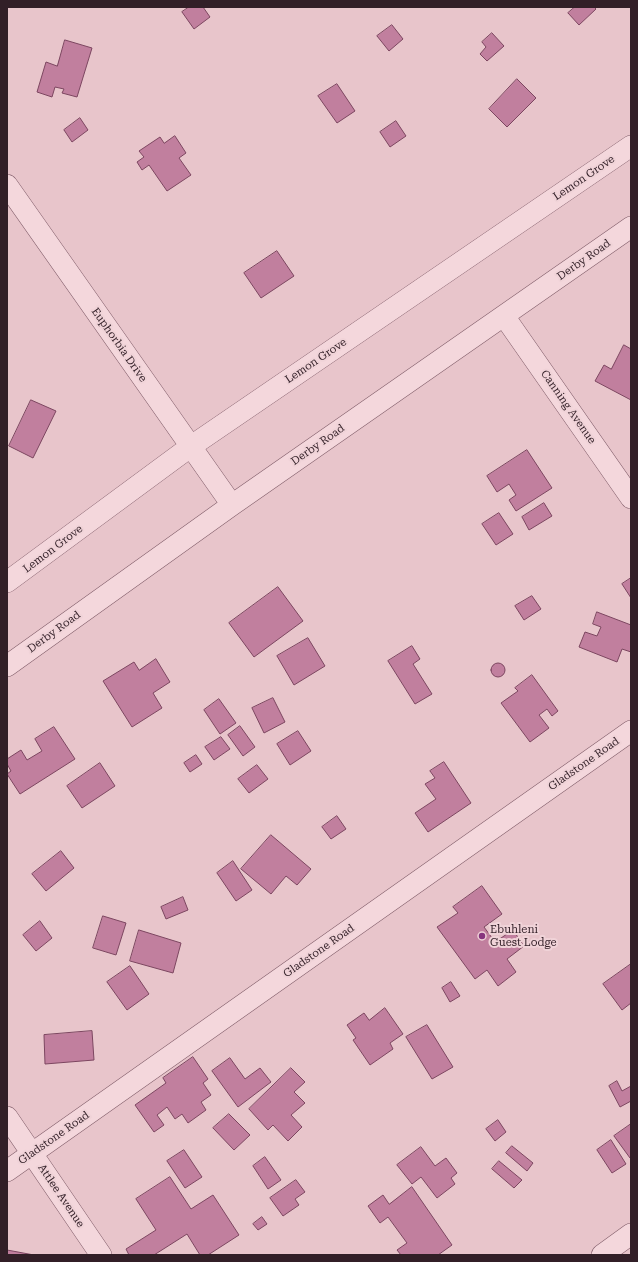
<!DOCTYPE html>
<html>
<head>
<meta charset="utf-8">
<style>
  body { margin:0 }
  #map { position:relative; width:638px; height:1262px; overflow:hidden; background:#e8c5cb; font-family:"Roboto Serif",serif }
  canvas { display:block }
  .frame { position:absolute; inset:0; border:8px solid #321f27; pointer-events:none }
</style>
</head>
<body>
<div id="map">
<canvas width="638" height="1262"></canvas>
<div class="frame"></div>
</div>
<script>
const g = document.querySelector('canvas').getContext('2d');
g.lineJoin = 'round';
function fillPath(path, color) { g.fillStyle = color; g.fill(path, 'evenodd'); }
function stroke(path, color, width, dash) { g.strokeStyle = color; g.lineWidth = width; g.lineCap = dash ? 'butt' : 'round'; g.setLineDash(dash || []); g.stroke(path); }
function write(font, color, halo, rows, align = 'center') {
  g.font = font + ' "Roboto Serif",serif'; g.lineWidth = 4; g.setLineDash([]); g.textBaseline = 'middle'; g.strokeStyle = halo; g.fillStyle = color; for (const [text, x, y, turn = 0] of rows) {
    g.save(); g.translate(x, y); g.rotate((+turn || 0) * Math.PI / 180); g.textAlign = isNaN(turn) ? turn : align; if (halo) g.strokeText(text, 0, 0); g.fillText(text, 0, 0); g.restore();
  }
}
const building = new Path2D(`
  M189 7H203L210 17 194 29 182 12Z
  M575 7H594L596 9 579 25 568 13Z
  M392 25 403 39 389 51 377 36Z
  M492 33 504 46 487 61 480 54 486 47 482 42Z
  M65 40 92 48 77 97 62 93 64 89 55 87 52 97 37 92 46 62 57 66Z
  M517 79 536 98 507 127 489 109Z
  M337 84 355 111 337 123 318 96Z
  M80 118 88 130 72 142 64 130Z
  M396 121 406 136 390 147 380 132Z
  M175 136 186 153 179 158 191 175 167 191 149 165 142 170 137 162 144 157 139 151 160 137 164 143Z
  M277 251 294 276 261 298 244 273Z
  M624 345 631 349V400L595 381 604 365 611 369Z
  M31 400 56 411 33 458 9 446Z
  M527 450 552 488 516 511 509 500 516 495 509 484 497 492 487 476Z
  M544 503 552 516 529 530 522 517Z
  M499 513 513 534 496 545 482 524Z
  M631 578V598L622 584Z
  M278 587 303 621 254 657 229 623Z
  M532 596 541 609 524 620 515 606Z
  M597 612 631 625V652L622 649 617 662 579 647 585 632 597 636 601 627 593 624Z
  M308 638 325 666 294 685 277 656Z
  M412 646 420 659 413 664 432 694 415 704 388 661Z
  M156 659 170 682 153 693 162 708 132 727 103 681 134 662 139 670Z
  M491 670a7 7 0 1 1 14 0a7 7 0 1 1-14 0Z
  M532 675 558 711 552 716 547 709 539 715 549 728 530 742 501 703 518 691 515 688Z
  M273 698 285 722 264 733 252 708Z
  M219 699 236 723 220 734 204 710Z
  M240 726 255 747 243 756 228 735Z
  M54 727 75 759 20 794 7 774 11 771 7 764V759L21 750 27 760 42 751 35 739Z
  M298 731 311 751 290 765 277 744Z
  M221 737 230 749 214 760 205 747Z
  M196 755 202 764 190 772 184 763Z
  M444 762 471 803 428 832 415 813 436 799 425 784 435 778 430 771Z
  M100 763 115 786 82 808 67 786Z
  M257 765 268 779 249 793 238 779Z
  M337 816 346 829 331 839 322 827Z
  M271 835 311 869 297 885 286 876 271 894 241 869Z
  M61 851 74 868 46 891 32 874Z
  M233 861 252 890 236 901 217 873Z
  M482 886 502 914 484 927 495 942 513 930 524 946 507 959 516 972 498 986 487 970 475 979 437 927 458 913 453 907Z
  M183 897 188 910 166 919 161 907Z
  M103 916 126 923 116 955 93 948Z
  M40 921 52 938 36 951 23 935Z
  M139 930 181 943 173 973 130 961Z
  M631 964V1003L622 1010 603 984Z
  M130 966 149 994 127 1010 107 982Z
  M451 982 460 996 450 1002 442 988Z
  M385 1008 403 1034 390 1043 393 1049 370 1065 353 1040 356 1038 347 1025 364 1013 369 1020Z
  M427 1025 453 1067 432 1079 406 1037Z
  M92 1031 94 1060 45 1064 44 1035Z
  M193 1057 208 1079 203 1083 211 1095 201 1102 206 1110 188 1123 182 1114 175 1119 167 1107 157 1115 164 1125 154 1132 135 1105 166 1083 163 1078Z
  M230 1058 245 1079 260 1068 271 1082 238 1107 212 1071Z
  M291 1068 305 1082 294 1092 305 1103 291 1115 302 1127 288 1141 273 1125 268 1130 249 1109Z
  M617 1081 622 1091 631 1086V1101L620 1107 609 1086Z
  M229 1114 250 1135 234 1150 213 1128Z
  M498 1120 506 1132 495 1141 486 1129Z
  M631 1124V1158H630L614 1136Z
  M611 1140 626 1164 612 1173 597 1150Z
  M512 1146 533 1163 527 1171 506 1153Z
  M421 1147 435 1166 446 1158 457 1173 451 1178 455 1184 437 1198 421 1177 412 1184 397 1165Z
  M184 1150 202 1177 185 1188 167 1161Z
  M265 1157 281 1180 268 1189 253 1166Z
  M499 1161 522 1180 514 1188 492 1169Z
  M170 1177 191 1209 213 1195 239 1235 208 1255H200L187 1234 154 1255H129L126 1249 156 1230 136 1199Z
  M296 1180 305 1192 295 1199 299 1205 283 1216 270 1198Z
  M412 1187 452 1245 438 1255H401L397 1250 407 1243 388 1217 380 1223 368 1206 383 1195 389 1204Z
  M262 1217 267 1224 258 1230 253 1224Z
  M7 1250 34 1255H7Z`);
const minor = new Path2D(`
  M7 185 232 505
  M504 316 631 498
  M7 582 190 447 631 146
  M7 666 232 505 631 227
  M7 1117 101 1255
  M7 1171 631 731
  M602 1255 631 1234`);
const markers = [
  [482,936,4,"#87357e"]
];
const streetNames = [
  ["Lemon Grove",584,178,-34],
  ["Derby Road",584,260,-35],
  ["Euphorbia Drive",119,345,55],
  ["Lemon Grove",316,361,-34],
  ["Canning Avenue",568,407,55],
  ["Derby Road",318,445,-35],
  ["Lemon Grove",53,549,-37],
  ["Derby Road",54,632,-36],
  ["Gladstone Road",584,764,-35],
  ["Gladstone Road",319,951,-35],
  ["Gladstone Road",54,1138,-35],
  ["Attlee Avenue",61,1196,56]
];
const poiNames = [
  ["Ebuhleni",490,930],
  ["Guest Lodge",490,943]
];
fillPath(building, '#c17f9e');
stroke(building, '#7c4660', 1);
stroke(minor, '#805d69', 22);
stroke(minor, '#f4d7dc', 21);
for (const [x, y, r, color] of markers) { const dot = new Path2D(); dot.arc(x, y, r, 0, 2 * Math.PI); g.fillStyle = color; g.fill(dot); stroke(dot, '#f0d3d8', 1.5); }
write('11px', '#321f27', '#f0d3d8', streetNames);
write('11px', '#321f27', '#f0d3d8', poiNames, 'left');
</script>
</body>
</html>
